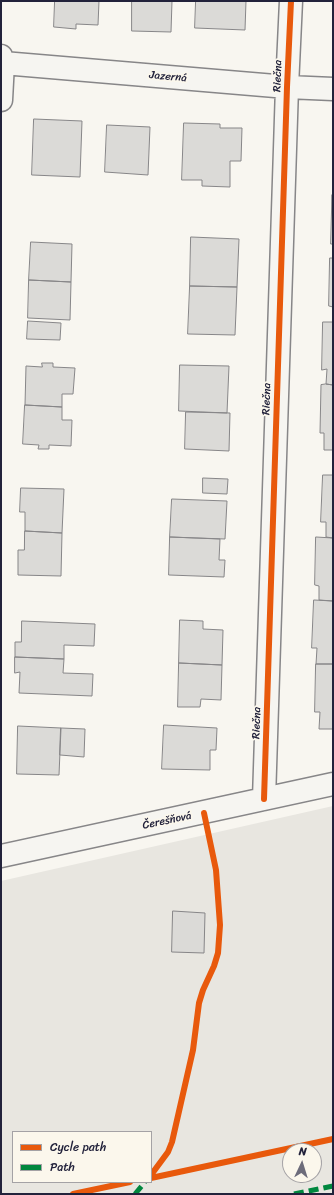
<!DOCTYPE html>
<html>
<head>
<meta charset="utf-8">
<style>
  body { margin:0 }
  #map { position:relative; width:334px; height:1195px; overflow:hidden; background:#f8f6f0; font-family:Sriracha,sans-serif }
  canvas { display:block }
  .frame { position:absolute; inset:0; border:2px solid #22223b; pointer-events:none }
  .legend { position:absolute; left:12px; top:1131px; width:140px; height:52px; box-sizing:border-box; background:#fbf7ec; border:1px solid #a4a2a5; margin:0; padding:5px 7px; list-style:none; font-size:12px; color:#22223b }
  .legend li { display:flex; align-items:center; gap:8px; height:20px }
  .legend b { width:20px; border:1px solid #a4a2a5 }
  .north { position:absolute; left:282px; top:1143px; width:40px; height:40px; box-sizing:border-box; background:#fbf7ec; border:1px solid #a4a2a5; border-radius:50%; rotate:4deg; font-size:11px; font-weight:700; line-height:16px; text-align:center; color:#22223b }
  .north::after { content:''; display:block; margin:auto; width:14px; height:18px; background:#6d6c7a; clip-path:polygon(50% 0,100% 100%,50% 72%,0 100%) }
</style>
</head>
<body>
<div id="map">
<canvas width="334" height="1195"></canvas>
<div class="frame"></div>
<ul class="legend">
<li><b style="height:5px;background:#e8590c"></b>Cycle path</li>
<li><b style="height:5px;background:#00873e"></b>Path</li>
</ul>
<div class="north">N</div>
</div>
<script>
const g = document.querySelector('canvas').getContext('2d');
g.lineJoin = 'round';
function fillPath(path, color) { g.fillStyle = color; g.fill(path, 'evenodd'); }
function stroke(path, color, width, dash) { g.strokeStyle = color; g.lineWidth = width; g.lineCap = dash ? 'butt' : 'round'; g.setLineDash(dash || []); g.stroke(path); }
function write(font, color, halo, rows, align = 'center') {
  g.font = font + ' Sriracha,sans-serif'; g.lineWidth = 3.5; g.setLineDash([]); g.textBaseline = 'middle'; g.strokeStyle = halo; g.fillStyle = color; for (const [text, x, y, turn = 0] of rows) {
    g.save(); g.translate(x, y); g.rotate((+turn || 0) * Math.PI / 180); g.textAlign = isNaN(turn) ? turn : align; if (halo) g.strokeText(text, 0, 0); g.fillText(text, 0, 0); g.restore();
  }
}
const green = new Path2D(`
  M333 806V1194H1V881ZM13 1132H151V1182H13ZM290 1151H314V1175H290Z`);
const building = new Path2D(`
  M55 1H99L98 25 76 24V29L54 27Z
  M132 1H172L171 32 132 31Z
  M196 1H246L245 30 195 28Z
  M34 119 82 121 80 177 32 175Z
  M184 123 220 124V128H242L241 161H230V187L202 186V180H182Z
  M107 125 150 127 148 175 105 172Z
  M332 195 333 244H331Z
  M191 237 239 239 237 287 190 286Z
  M31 242 72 244 71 282 29 280Z
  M330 258H333V307L329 306Z
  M29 280 71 282 70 320 28 318Z
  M190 286 237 287 235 335 188 334Z
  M28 321 61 323 60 340 27 339Z
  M323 322H333V385L326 384 327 369 322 370Z
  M42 363H53V367L75 368 73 394H62V407L25 405 26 366 42 367Z
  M180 365 229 366 227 413 179 411Z
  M326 384 333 385V450H324V433H320L321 385Z
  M25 405 62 407V420H72L71 446 49 445V449H38L39 445 23 444Z
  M186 412 230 413 229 451 185 449Z
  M323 475H333V538L326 537V522H321Z
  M203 478 228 479 227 494 203 493Z
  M21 488 64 489 62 533 25 531V512H20Z
  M172 499 227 501 225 539 170 537Z
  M25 531 62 533 61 576 18 575V550H24Z
  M170 537 220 539 219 560H225L224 577 169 575Z
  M316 537 333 538V601L319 600V586L315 585Z
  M314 600 333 601V664H316L317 648H312Z
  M180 620 203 621V629L223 630 222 665 179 663Z
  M22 621 95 624 94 646 64 645V659L15 657V642H21Z
  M15 657 64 659 63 673 93 674 92 696 19 693 20 672 15 673Z
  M179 663 222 665 221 700 201 699 200 707H178Z
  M316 664H333V729H319L320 712H315Z
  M164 725 217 728 216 750H210V770L162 769Z
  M18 726 61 728 59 775 17 774Z
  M61 728 85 729 84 757 60 755Z
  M173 911 205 913 204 953 172 952Z`);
const minor = new Path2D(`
  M1 56 3 63 1 100
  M3 63 287 87 333 89
  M264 799 287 87 291 1
  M1 856 333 784`);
const quiet = new Path2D(`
  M135 1194 145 1182
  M294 1194 333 1186`);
const cycleway = new Path2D(`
  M264 799 287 87 291 1
  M151 1175 168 1152 172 1142 193 1050 199 1003 203 990 214 966 218 953 220 925 216 870 204 813
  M151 1178 333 1139
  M73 1194 130 1182`);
const streetNames = [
  ["Riečna",278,76,-88],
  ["Jazerná",168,77,5],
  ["Riečna",267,399,-88],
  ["Riečna",257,723,-88],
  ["Čerešňová",167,821,-12]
];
fillPath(green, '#e8e6e0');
fillPath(building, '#dbdad7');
stroke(building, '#878688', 1);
stroke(minor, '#878688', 25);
stroke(minor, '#f6f5f1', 22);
stroke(quiet, '#00873e', 5, [10, 5]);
stroke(cycleway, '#e8590c', 6);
write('11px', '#22223b', '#fbf7ec', streetNames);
</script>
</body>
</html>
